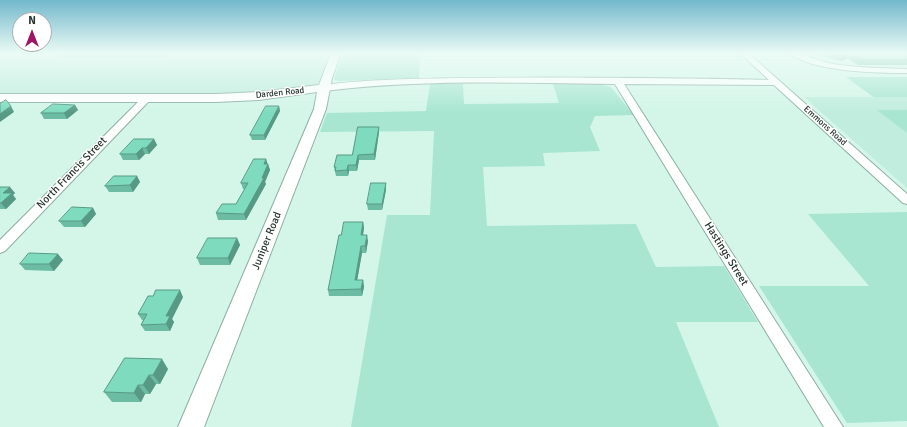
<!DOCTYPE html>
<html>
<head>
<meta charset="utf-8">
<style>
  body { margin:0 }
  #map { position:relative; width:907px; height:427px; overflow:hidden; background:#d3f6e9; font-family:Signika,sans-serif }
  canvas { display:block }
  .north { position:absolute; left:12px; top:12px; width:40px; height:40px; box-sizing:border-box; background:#fff; border:1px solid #a9afad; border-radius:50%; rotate:0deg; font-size:11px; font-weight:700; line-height:16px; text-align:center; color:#283631 }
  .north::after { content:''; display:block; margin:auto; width:14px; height:18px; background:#9e1665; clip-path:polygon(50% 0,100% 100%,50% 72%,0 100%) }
</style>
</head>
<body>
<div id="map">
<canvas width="907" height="427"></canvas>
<div class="north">N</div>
</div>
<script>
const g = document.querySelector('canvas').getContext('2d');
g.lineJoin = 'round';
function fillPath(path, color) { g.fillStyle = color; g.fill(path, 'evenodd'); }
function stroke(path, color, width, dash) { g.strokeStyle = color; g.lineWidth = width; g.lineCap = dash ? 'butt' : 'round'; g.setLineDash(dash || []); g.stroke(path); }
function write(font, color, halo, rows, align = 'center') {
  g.font = font + ' Signika,sans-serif'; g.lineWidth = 3; g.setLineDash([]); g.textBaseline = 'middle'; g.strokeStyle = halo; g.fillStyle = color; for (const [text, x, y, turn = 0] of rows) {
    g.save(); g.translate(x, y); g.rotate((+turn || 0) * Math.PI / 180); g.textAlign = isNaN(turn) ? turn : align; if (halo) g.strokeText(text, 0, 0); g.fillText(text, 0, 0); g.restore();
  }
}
const built = new Path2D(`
  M0 53H331L318 83 306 88 244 95 0 96Z
  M846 77H907V188L804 97H873Z`);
const green = new Path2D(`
  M344 53H420L419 78 339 81 335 80 334 77Z
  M846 77H907V97H874Z
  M430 84H463L464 104 559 103 553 84 603 85 611 87 634 115 595 116 590 127 600 151 543 153 545 166 483 167 487 226 636 224 656 267 724 266 758 322H676L719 427H351L387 215H430L434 131 320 132 327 113 426 111Z
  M877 110H907V133Z
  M907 212V421L847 423 759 286H869L808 214Z`);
const street = new Path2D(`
  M740 53H748L907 194V204L903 203 774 85 624 84 843 427H824L615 84C519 83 420 79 324 91L320 88C336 72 718 79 769 80Z
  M789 53C804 53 818 61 833 64 857 68 882 68 907 69V73C877 73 813 72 789 53Z
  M146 96 149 97 150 99 149 101 5 251 0 253V240L143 97Z`);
const secondary = new Path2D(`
  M331 53H341L332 78 326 109 204 427H178L314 109 317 92 259 100 216 102H0V94H216L259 92 319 85Z`);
const wall = new Path2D(`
  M58 53H168L164 57H60Z
  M807 53H907V65H858L846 58 842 61Z
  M75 105 78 110 67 119H44L41 113Z
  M279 106 280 111 265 140H252L250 135Z
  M379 127V132L375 160H359L357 171H349L348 176H336L334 167 352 155Z
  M154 139 157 145 149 154H145L139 160H123L120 154Z
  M266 159 267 164H268L270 170 265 182 266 184 246 220H218L216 213 236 204 245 189H243L241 183Z
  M137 176 140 182 133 192H109L105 186Z
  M386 183V190L382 210H368L367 204Z
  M0 187 15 193 13 195 16 199 6 209H0Z
  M93 208 96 214 85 227H64L59 221Z
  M363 222 364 228 363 235 368 241 366 253H362L357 280H363L364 287 362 296H329L328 290Z
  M237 238 240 245 230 265H200L197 258Z
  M63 260 54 271 25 270 20 264Z
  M183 297 172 319 174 322 170 331H145L141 325 143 320H142L138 314Z
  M125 358 168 369 160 384H156L150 394H145L141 402H112L104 392Z`);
const shadedWall = new Path2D(`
  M162 53H168L164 57Z
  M848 53 846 58 842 61 844 56Z
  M75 105 78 110 67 119 64 113Z
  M11 106 14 112 0 122V114Z
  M279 106 280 111 265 140 264 135Z
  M379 127V132L375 160 374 154Z
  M154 139 157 145 149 154 146 148Z
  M142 148 145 154 139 160 136 154Z
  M358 155 359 160 357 171 356 165Z
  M266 159 268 165 264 164Z
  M268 164 270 170 265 182 266 184 246 220 244 214Z
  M348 165 349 171 348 176 347 170Z
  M137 176 140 182 133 192 130 185Z
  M386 183V190L382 210V204Z
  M10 187 15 193 13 195 16 199 6 209 1 203 3 193Z
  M93 208 96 214 85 227 81 221Z
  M363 222 364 228 362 241 361 235Z
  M367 235 368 241 366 253 365 246Z
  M237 238 240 245 230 265 228 258Z
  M361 246 362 253 356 287 355 280Z
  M58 254 63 260 54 271 49 264Z
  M363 280 364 287 362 296 361 289Z
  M180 290 183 297 172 319 174 322 170 331 166 324V316Z
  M162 359 168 369 160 384 153 375Z
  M149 375 156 384 150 394 143 385Z
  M138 385 145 394 141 402 134 393Z`);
const building = new Path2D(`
  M831 53H848L844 56Z
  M850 53H907V60H860Z
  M6 100 11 106 0 114V104Z
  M53 104 75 105 64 113H41Z
  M266 106H279L264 135H250Z
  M358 127H379L374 154 358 155 356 165H348L347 170 335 171 336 167H334L337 155H352Z
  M134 139H154L146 148H142L136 154H120Z
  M254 159H266L264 164H268L262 178H264L244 214 216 213 222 204H236L248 183H241Z
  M114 176H137L130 185 105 186Z
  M371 183H386L382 204H367Z
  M0 187H10L3 193H12L1 203H0Z
  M72 207 93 208 81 221H59Z
  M344 222H363L361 235H367L365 246H361L355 280H363L361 289 328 290 339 235H341Z
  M208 238H237L228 258H197Z
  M29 253 58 254 49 264H20Z
  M156 290H180L166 316H170L166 324 141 325 147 314H138L148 296H153Z
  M125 358 162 359 153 375H149L143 385H138L134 393 104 392Z`);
const farStreetnames = [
  ["Darden Road",280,93,-6],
  ["Emmons Road",825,126,42]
];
const streetNames = [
  ["North Francis Street",72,173,-46],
  ["Juniper Road",267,241,-68],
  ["Hastings Street",726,254,58]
];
fillPath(built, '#c0eddd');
fillPath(green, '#a8e6d1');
stroke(street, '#8dafa3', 2);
stroke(secondary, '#8dafa3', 2);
fillPath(street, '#fff');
fillPath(secondary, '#fff');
fillPath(wall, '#6cbca3');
fillPath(shadedWall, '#589985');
fillPath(building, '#7edbbe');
stroke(building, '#589985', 1);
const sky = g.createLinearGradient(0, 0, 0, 113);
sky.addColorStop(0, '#72b8cc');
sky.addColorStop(0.47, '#ebfbf5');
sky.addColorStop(1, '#ebfbf500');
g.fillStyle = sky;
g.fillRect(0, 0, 907, 113);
write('9px', '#283631', '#fff', farStreetnames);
write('11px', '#283631', '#fff', streetNames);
</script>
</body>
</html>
